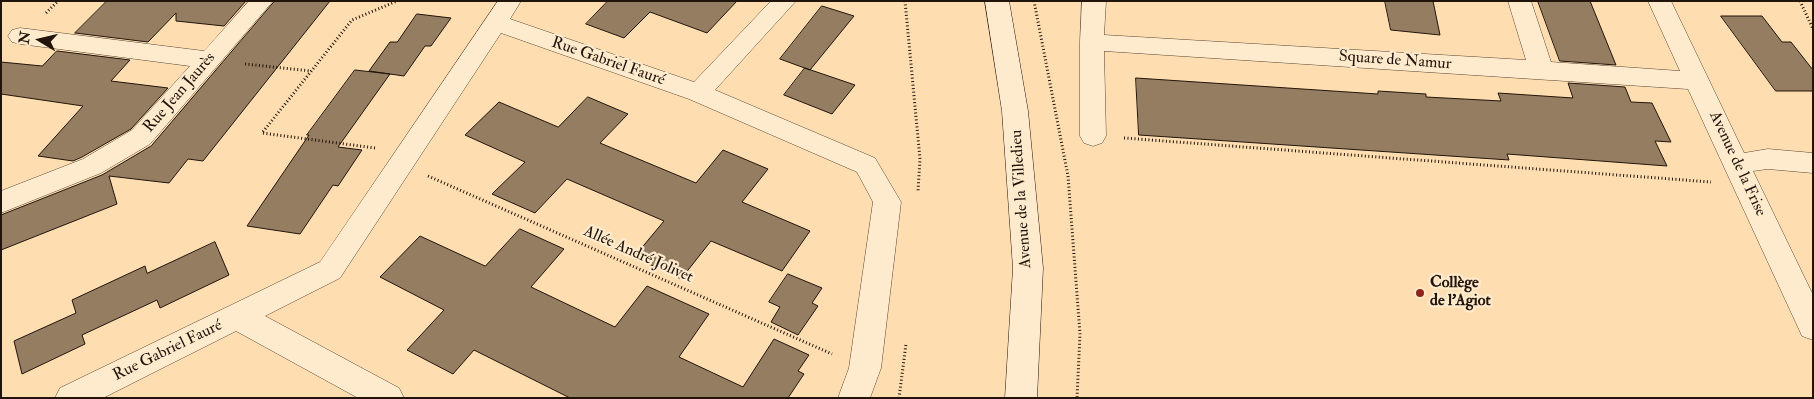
<!DOCTYPE html>
<html>
<head>
<meta charset="utf-8">
<style>
  body { margin:0 }
  #map { position:relative; width:1814px; height:399px; overflow:hidden; background:#fedeb0; font-family:"IM FELL Double Pica",serif }
  canvas { display:block }
  .frame { position:absolute; inset:0; border:2px solid #21140b; pointer-events:none }
  .north { position:absolute; left:15px; top:15px; width:50px; height:50px; -webkit-text-stroke:4px #feeacc; paint-order:stroke; rotate:279deg; font-size:14px; font-weight:700; line-height:20px; text-align:center; color:#21140b }
  .north::after { content:''; display:block; margin:auto; width:18px; height:22px; background:#21140b; clip-path:polygon(50% 0,100% 100%,50% 72%,0 100%) }
</style>
</head>
<body>
<div id="map">
<canvas width="1814" height="399"></canvas>
<div class="frame"></div>
<div class="north">N</div>
</div>
<script>
const g = document.querySelector('canvas').getContext('2d');
g.lineJoin = 'round';
function fillPath(path, color) { g.fillStyle = color; g.fill(path, 'evenodd'); }
function stroke(path, color, width, dash) { g.strokeStyle = color; g.lineWidth = width; g.lineCap = dash ? 'butt' : 'round'; g.setLineDash(dash || []); g.stroke(path); }
function write(font, color, halo, rows, align = 'center') {
  g.font = font + ' "IM FELL Double Pica",serif'; g.lineWidth = 4.5; g.setLineDash([]); g.textBaseline = 'middle'; g.strokeStyle = halo; g.fillStyle = color; for (const [text, x, y, turn = 0] of rows) {
    g.save(); g.translate(x, y); g.rotate((+turn || 0) * Math.PI / 180); g.textAlign = isNaN(turn) ? turn : align; if (halo) g.strokeText(text, 0, 0); g.fillText(text, 0, 0); g.restore();
  }
}
const building = new Path2D(`
  M107 1H246L224 26 176 21V13L148 42 75 33Z
  M275 1H330L203 161 188 159 169 183 109 176 117 204 1 250V215L102 175 151 146Z
  M608 1H737L707 33 650 12 624 38 586 24Z
  M1385 1H1433L1440 35 1391 30Z
  M1538 1H1590L1616 65 1560 61Z
  M822 6 854 16 810 70 780 59Z
  M417 14 451 18 431 46H425L404 76 369 71 390 42H397Z
  M1721 16H1762L1782 42H1791L1813 70V91H1776Z
  M57 51 130 60 111 81 168 88 131 129 82 157 73 161 38 156 83 106 1 94V62L42 66Z
  M805 68 855 85 832 114 784 95Z
  M355 70 390 74 338 147 362 150 338 186 333 185 300 234 247 226 309 135H307Z
  M1136 78 1378 94V91L1426 94V97L1501 101 1498 93 1573 98 1568 83 1625 87 1631 102 1652 103 1671 142 1655 141 1667 166 1507 154 1509 160 1139 135Z
  M588 97 628 114 600 143 696 183 723 150 768 169 742 202 810 231 782 271 711 241 681 279 634 257 664 221 567 179 535 213 492 194 525 162 465 135 499 102 558 127Z
  M520 229 564 249 531 287 615 327 647 286 709 314 679 357 743 387 774 339 809 355 798 371 804 374 788 398H570L474 350 453 374 407 350 444 310 380 277 420 236 485 266Z
  M215 242 229 275 160 308 157 300 82 335 85 344 22 374 14 341 76 313 72 300 145 266 147 273Z
  M788 274 822 288 812 303 818 306 798 335 771 322 780 307 769 302Z`);
const path = new Path2D(`
  M905 1 920 159 918 191
  M1034 1 1068 176 1080 334 1077 398
  M1800 1 1813 29
  M46 13 58 1
  M245 64 311 71
  M1124 138 1711 182
  M375 148 262 133 352 20 397 1
  M428 176 832 354
  M899 398 906 344`);
const street = new Path2D(`
  M249 1H273L150 144 101 173 1 213V191L83 159 132 130 190 66 20 44 12 42 8 36 12 30 20 28 204 51Z
  M498 1H521L510 19 694 82 771 1H796L715 90 875 158 901 202 881 368 870 398H838L849 368 873 202 857 172 689 99 501 33 340 278 265 316 399 388 404 398H358L236 331 103 398H55L60 388 320 262Z
  M1082 1H1106L1104 35 1526 60 1508 1H1531L1551 62 1680 71 1648 1H1671L1744 153 1768 149 1813 153V173L1768 169 1753 171 1813 295V340L1802 336 1688 89 1104 51 1106 136 1102 143 1093 146 1084 143 1080 136V42Z`);
const secondary = new Path2D(`
  M985 1H1009L1028 111 1043 268 1037 398H1005L1013 268 1002 111Z`);
const markers = [
  [1420,293,5,"#8f2418"]
];
const streetNames = [
  ["Square de Namur",1395,61,4],
  ["Rue Gabriel Fauré",608,62,19],
  ["Rue Jean Jaurès",180,93,-49],
  ["Avenue de la Frise",1737,164,65],
  ["Avenue de la Villedieu",1022,199,-94],
  ["Allée André Jolivet",638,255,24],
  ["Rue Gabriel Fauré",168,351,-26]
];
const poiNames = [
  ["Collège",1430,284],
  ["de l'Agiot",1430,302]
];
fillPath(building, '#947d61');
stroke(building, '#21140b', 1);
stroke(street, '#584634', 1);
stroke(secondary, '#21140b', 1);
stroke(path, '#21140b', 3, [1, 2.5]);
fillPath(street, '#feeacc');
fillPath(secondary, '#feeacc');
for (const [x, y, r, color] of markers) { const dot = new Path2D(); dot.arc(x, y, r, 0, 2 * Math.PI); g.fillStyle = color; g.fill(dot); stroke(dot, '#feeacc', 2); }
write('16px', '#21140b', '#feeacc', streetNames);
write('bold 16px', '#21140b', '#feeacc', poiNames, 'left');
</script>
</body>
</html>
